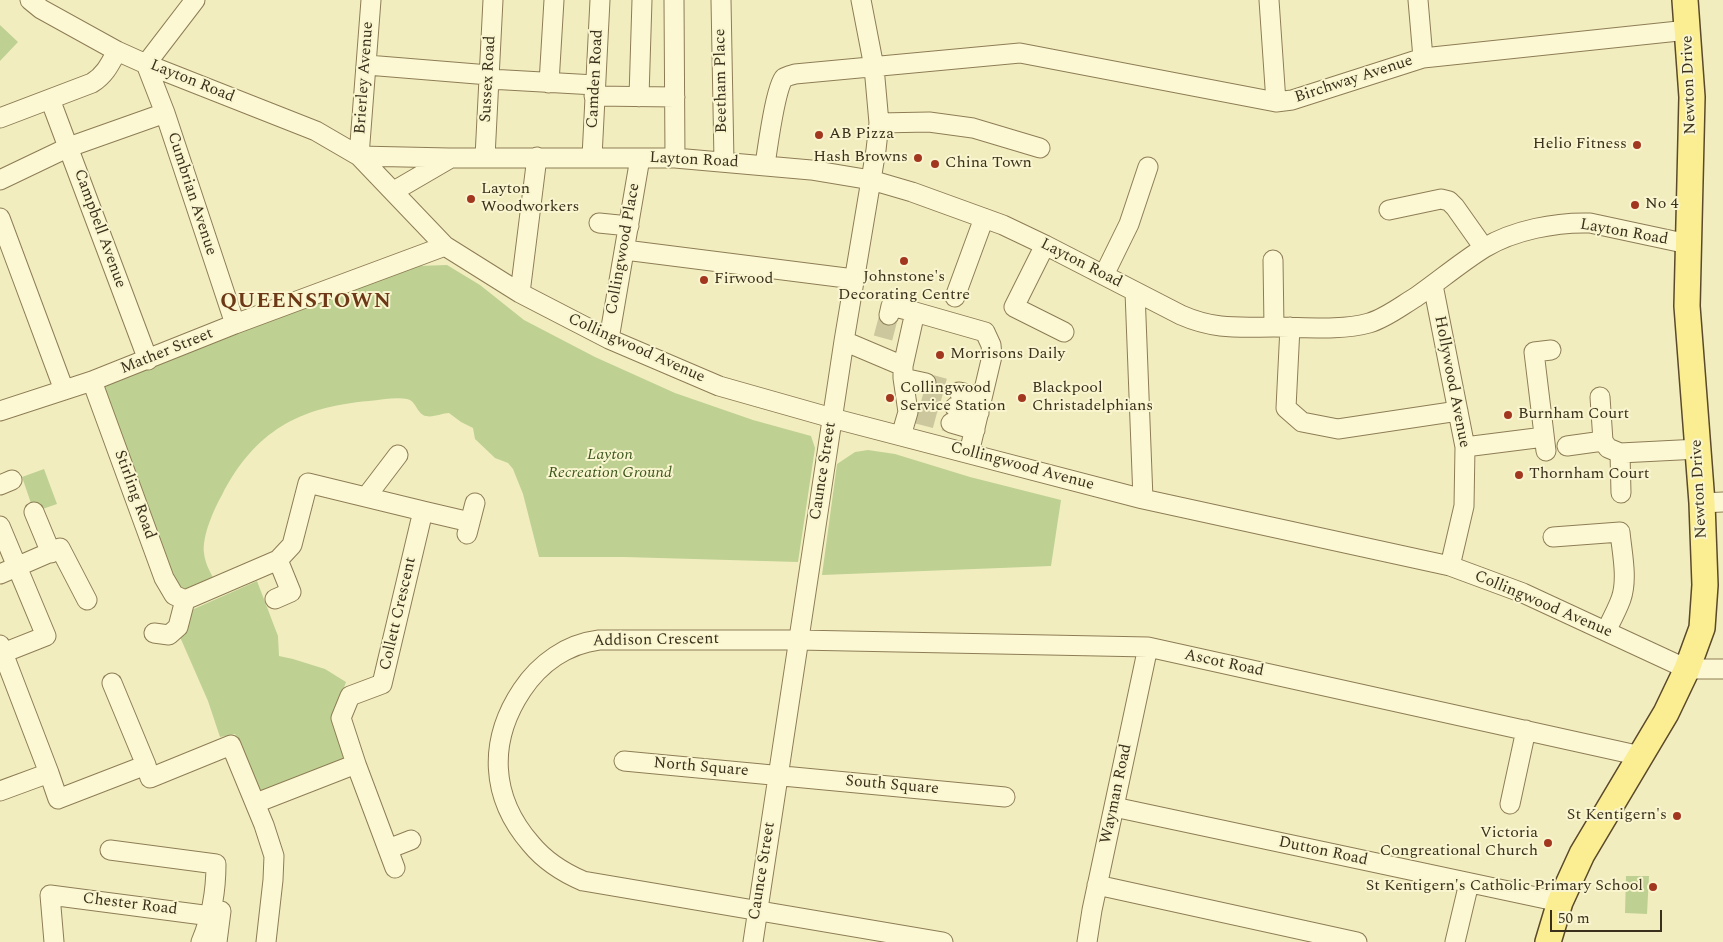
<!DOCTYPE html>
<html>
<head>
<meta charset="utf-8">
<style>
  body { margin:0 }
  #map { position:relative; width:1723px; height:942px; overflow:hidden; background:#f2edbf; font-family:Spectral,serif }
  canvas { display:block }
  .scale { position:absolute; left:1550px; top:910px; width:112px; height:22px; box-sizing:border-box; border:2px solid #3b301b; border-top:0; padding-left:6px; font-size:15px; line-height:18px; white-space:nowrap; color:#3b301b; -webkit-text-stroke:4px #f9f5cf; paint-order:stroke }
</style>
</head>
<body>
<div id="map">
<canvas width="1723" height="942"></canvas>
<div class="scale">50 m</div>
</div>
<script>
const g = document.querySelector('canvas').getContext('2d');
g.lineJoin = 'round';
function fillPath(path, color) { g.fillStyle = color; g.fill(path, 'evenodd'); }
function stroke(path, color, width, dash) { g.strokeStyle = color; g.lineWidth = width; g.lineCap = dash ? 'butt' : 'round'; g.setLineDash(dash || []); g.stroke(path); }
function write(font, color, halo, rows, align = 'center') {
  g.font = font + ' Spectral,serif'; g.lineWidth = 4; g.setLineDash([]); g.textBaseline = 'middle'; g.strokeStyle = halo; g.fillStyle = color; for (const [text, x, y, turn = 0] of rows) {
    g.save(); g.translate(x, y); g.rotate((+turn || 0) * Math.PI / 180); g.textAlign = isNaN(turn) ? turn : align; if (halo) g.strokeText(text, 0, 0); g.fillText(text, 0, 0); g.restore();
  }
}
const green = new Path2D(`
  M0 25 18 42 0 61Z
  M447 265 480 285 524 320 595 357 675 393 753 420 811 436 815 448 798 562 624 557H539L523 494 513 469 508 463 495 458 475 439 473 428 461 422 449 413C442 413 431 419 423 415 416 411 416 401 407 399 395 397 381 400 369 401 299 407 255 431 222 495 214 509 202 536 204 553 205 563 210 572 215 581L189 591 171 582 98 387 379 279 418 266Z
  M868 450 895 454 970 477 1061 500 1051 566 822 575 837 464 855 452Z
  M44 469 57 504 34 512 22 477Z
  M257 581 278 636 279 656 293 659 325 669 346 682 341 696 335 706V721L347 760 261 794 235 734 220 737 208 701 180 637 187 612Z
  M1626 876H1649L1647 914 1625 913Z`);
const minorTunnel = new Path2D(`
  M883 338 889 315
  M926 383 959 392
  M922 398 955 407
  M917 414 951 423`);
const minor = new Path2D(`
  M30 0 41 9 117 51 146 64 316 131 359 156 445 246 520 293 609 339 719 386 832 418 1143 499 1450 566 1523 593 1687 669H1723
  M195 0 146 64 165 113 235 324
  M674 0 675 158
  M721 0 724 161
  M1269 0 1276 102
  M1418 0 1423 58
  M367 65 489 75
  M489 79 595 85
  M549 83 554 0
  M594 96 675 97
  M639 97 642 0
  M50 99 148 360
  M0 118 92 83C105 75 110 64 117 51
  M879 123 929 122 973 128 1040 148
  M359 156 449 158H675L811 170 871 180 912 192 1003 225 1045 245 1181 315C1215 330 1239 327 1274 327 1305 327 1340 331 1369 323 1386 318 1401 306 1416 297 1439 281 1460 263 1484 248 1514 230 1556 222 1590 223L1688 244
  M359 156 371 0
  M485 157 493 0
  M592 157 600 0
  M765 165C767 151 776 85 784 78 787 76 792 75 795 74L1020 53 1276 102 1292 100 1423 58 1688 30
  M0 180 69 147 165 113
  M394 191 449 159
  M1389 210 1441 199 1449 201 1455 207 1484 248
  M0 218 64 390
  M599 223 629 226
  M1045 245 1014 307 1064 332
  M625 250 854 279
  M1273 260 1274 327
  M1104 275 1129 224 1148 167
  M1433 285 1465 447 1464 506 1450 566
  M1135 292 1143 499
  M520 293 537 157
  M955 297 984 218
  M889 315 891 306 915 312
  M1290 327 1286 408 1302 422 1338 429 1458 411
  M609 339 640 158
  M844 341 903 366
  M903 378 926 383
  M92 381 164 578 174 595 185 600
  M959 392 982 397
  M1600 397 1603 441
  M955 407 979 413
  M0 411 92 381 235 324 445 246
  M951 423 975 430
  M901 436 908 412 903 378V366L915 312 985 332 991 345 992 356 969 453
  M1567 446 1603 441 1608 448 1620 453 1699 449
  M1465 447 1544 437
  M1546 451 1534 352 1551 350
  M1620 453 1621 493
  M0 485 12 480
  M366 497 398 455
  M1702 503 1723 502
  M423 511 470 522
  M34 512 51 553
  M0 526 46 636 3 653
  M467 534 475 503
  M1553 537 1620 532C1622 553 1628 579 1621 599 1617 610 1611 621 1606 631
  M0 574 60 548 87 600
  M275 599 291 592 278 560
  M185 600 278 560 292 545 308 483 423 511 382 684 350 696 341 718 356 764 256 803
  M154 633 169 635 178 627 185 600
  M0 645 49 773
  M112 683 146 765
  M624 761 1005 797
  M356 764 395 868
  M0 791 49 773 58 799 146 765 150 778 231 745 264 825 274 856 273 880 266 942
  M1510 804 1526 730
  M1114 807 1560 902
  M388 849 411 840
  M110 850 216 864C216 891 212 916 201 942
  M1097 885 1357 942
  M54 942 50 895 211 916
  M217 942 221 911
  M753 942 844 341 876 150 879 123 874 67 861 0
  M943 942 583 881C562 872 545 861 531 844 490 797 488 741 522 690 540 663 567 644 599 640H798L1148 647 1641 756
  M1087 942 1092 910 1148 647
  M1455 942 1469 883`);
const major = new Path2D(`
  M1548 942 1560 902 1582 854 1666 713 1687 669 1702 628 1705 585 1702 503 1687 306 1692 97 1685 0`);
const markers = [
  [819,135,5,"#a2371f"],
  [1637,145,5,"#a2371f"],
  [918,158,5,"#a2371f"],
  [935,164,5,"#a2371f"],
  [471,199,5,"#a2371f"],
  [1635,205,5,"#a2371f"],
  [904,261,5,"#a2371f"],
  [704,280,5,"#a2371f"],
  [940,355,5,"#a2371f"],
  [890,398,5,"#a2371f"],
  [1022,398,5,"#a2371f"],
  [1508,415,5,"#a2371f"],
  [1519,475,5,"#a2371f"],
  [1677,816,5,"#a2371f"],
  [1548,843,5,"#a2371f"],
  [1653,887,5,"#a2371f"]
];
const streetNames = [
  ["Brierley Avenue",365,78,-86],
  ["Sussex Road",489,79,-87],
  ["Camden Road",596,79,-87],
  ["Birchway Avenue",1354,80,-18],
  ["Beetham Place",722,81,-91],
  ["Layton Road",192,82,22],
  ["Newton Drive",1690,85,-92],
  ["Layton Road",694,161,3],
  ["Cumbrian Avenue",191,194,72],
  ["Campbell Avenue",99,229,70],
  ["Layton Road",1624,233,10],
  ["Collingwood Place",624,249,-80],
  ["Layton Road",1081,264,27],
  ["Collingwood Avenue",636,349,24],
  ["Mather Street",167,352,-22],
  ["Hollywood Avenue",1451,382,79],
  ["Collingwood Avenue",1022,467,15],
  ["Caunce Street",824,471,-81],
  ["Newton Drive",1700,489,-93],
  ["Stirling Road",134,495,70],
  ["Collingwood Avenue",1543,605,23],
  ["Collett Crescent",399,614,-77],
  ["Addison Crescent",656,641,-1],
  ["Ascot Road",1224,664,12],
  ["North Square",701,768,5],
  ["South Square",892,786,5],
  ["Wayman Road",1117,794,-78],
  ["Dutton Road",1323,852,12],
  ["Caunce Street",763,871,-81],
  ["Chester Road",130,905,7]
];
const poiNames = [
  ["AB Pizza",829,135],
  ["Helio Fitness",1627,145,"right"],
  ["Hash Browns",908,158,"right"],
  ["China Town",945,164],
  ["Layton",481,190],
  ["Woodworkers",481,208],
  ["No 4",1645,205],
  ["Johnstone's",904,278,"center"],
  ["Decorating Centre",904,296,"center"],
  ["Firwood",714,280],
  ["Morrisons Daily",950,355],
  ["Collingwood",900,389],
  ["Service Station",900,407],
  ["Blackpool",1032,389],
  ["Christadelphians",1032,407],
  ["Burnham Court",1518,415],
  ["Thornham Court",1529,475],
  ["St Kentigern's",1667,816,"right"],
  ["Victoria",1538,834,"right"],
  ["Congreational Church",1538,852,"right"],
  ["St Kentigern's Catholic Primary School",1643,887,"right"]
];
const parkNames = [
  ["Layton",610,456],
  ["Recreation Ground",610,474]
];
const districtNames = [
  ["QUEENSTOWN",306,303]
];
fillPath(green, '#bed192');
stroke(minorTunnel, '#cdc79e', 19, [19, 9]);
stroke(minor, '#8d7d55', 21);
stroke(major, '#5a492a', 28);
stroke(minor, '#fcf8d3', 19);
stroke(major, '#faed92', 25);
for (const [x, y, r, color] of markers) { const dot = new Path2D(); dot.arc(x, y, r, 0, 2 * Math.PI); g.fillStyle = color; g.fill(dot); stroke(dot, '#f9f5cf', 2); }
write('16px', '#3b301b', '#f9f5cf', streetNames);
write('16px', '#3b301b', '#f9f5cf', poiNames, 'left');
write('italic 16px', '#405920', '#f9f5cf', parkNames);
g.letterSpacing = '1px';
write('bold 21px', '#6c3816', '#f9f5cf', districtNames);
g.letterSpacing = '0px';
</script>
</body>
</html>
